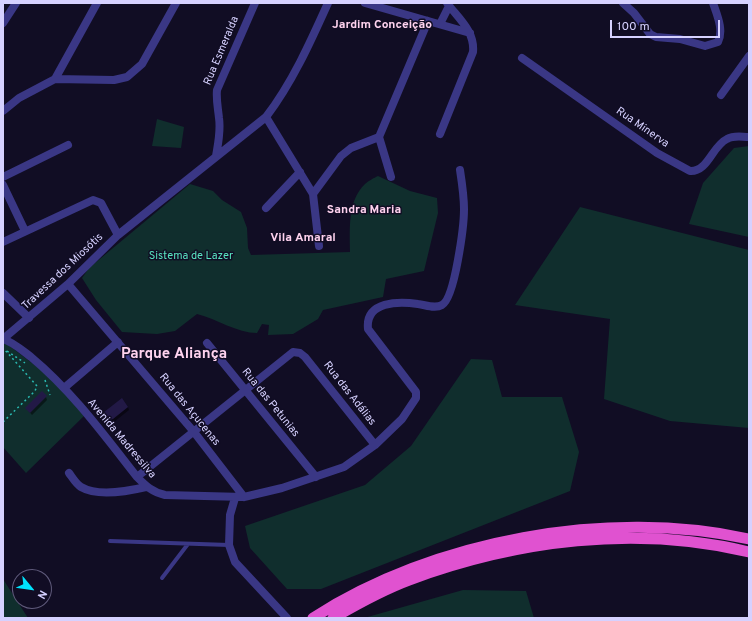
<!DOCTYPE html>
<html>
<head>
<meta charset="utf-8">
<style>
  body { margin:0 }
  #map { position:relative; width:752px; height:621px; overflow:hidden; background:#110d24; font-family:Overpass,sans-serif }
  canvas { display:block }
  .frame { position:absolute; inset:0; border:4px solid #d6d1ff; pointer-events:none }
  .north { position:absolute; left:12px; top:569px; width:40px; height:40px; box-sizing:border-box; background:#110d24; border:1px solid #605b7c; border-radius:50%; rotate:119deg; font-size:11px; font-weight:700; line-height:16px; text-align:center; color:#d6d1ff }
  .north::after { content:''; display:block; margin:auto; width:14px; height:18px; background:#00e3fc; clip-path:polygon(50% 0,100% 100%,50% 72%,0 100%) }
  .scale { position:absolute; left:610px; top:20px; width:110px; height:18px; box-sizing:border-box; border:2px solid #d6d1ff; border-top:0; padding-left:5px; font-size:12px; line-height:14px; white-space:nowrap; color:#d6d1ff; -webkit-text-stroke:3px #110d24; paint-order:stroke }
</style>
</head>
<body>
<div id="map">
<canvas width="752" height="621"></canvas>
<div class="frame"></div>
<div class="north">N</div>
<div class="scale">100 m</div>
</div>
<script>
const g = document.querySelector('canvas').getContext('2d');
g.lineJoin = 'round';
function fillPath(path, color) { g.fillStyle = color; g.fill(path, 'evenodd'); }
function stroke(path, color, width, dash) { g.strokeStyle = color; g.lineWidth = width; g.lineCap = dash ? 'butt' : 'round'; g.setLineDash(dash || []); g.stroke(path); }
function write(font, color, halo, rows, align = 'center') {
  g.font = font + ' Overpass,sans-serif'; g.lineWidth = 3; g.setLineDash([]); g.textBaseline = 'middle'; g.strokeStyle = halo; g.fillStyle = color; for (const [text, x, y, turn = 0] of rows) {
    g.save(); g.translate(x, y); g.rotate((+turn || 0) * Math.PI / 180); g.textAlign = isNaN(turn) ? turn : align; if (halo) g.strokeText(text, 0, 0); g.fillText(text, 0, 0); g.restore();
  }
}
const green = new Path2D(`
  M157 119 184 127 181 148 152 146Z
  M749 146V237L689 224 703 183 734 148Z
  M378 176 410 191 437 198 438 213 424 271 386 279 383 297 323 310 318 319 293 334 268 335 269 325 262 324 257 333C237 333 217 319 197 314L175 331 157 334 122 332 96 300 82 278 89 268 190 184 213 191 222 200 241 212 247 228 248 248 251 255 350 252C350 230 347 201 365 184 368 181 374 178 378 176Z
  M580 207 749 250V428L670 421 604 399 610 319 515 305Z
  M3 341 53 379 84 416 26 473 3 447Z
  M471 359 492 360 502 397H562L579 452 570 491 321 589H287L250 548 245 526 365 485 411 446Z
  M3 579 28 618H3Z
  M463 590 526 591 534 618H364Z`);
const shadow = new Path2D(`
  M46 397 47 400 32 415 26 408Z
  M128 407 129 410 114 422 111 423 108 420 105 423 102 419Z`);
const building = new Path2D(`
  M42 391 47 396 30 413 25 408Z
  M122 398 128 407 113 419 108 421 106 418 102 420 99 416Z`);
const path = new Path2D(`
  M7 351 25 363
  M45 380 50 395
  M3 422 35 391 37 386 4 349`);
const service = new Path2D(`
  M110 541 229 545
  M162 578 188 544`);
const minor = new Path2D(`
  M365 3 470 33
  M623 3 634 13 650 34 656 37 680 39 705 46 718 42C724 30 717 15 713 3
  M3 23 16 3
  M440 24 449 6
  M522 58 657 153 690 171C708 172 712 146 727 139 734 135 741 137 749 137
  M55 79 97 3
  M721 95 749 56
  M3 111 19 98 55 79 114 80 127 77 142 64 176 3
  M266 117 313 194
  M440 134 473 52C475 31 458 18 447 3
  M216 156C218 144 221 131 219 118 218 108 216 100 217 90L255 3
  M3 177 68 145
  M391 177 379 137 428 21
  M3 185 25 231
  M266 208 300 172
  M3 242 93 200 101 203 118 235
  M319 246 313 194 341 156 351 148 379 137
  M68 284 194 432 244 497
  M3 293 29 318
  M3 339C13 342 23 351 31 357 72 391 104 435 137 477 146 486 152 492 165 495L244 497 282 488 344 467 375 445 402 419 416 398V392L413 388 368 329C365 301 399 301 418 304 426 305 435 309 442 305 455 298 464 225 464 209 464 196 462 183 460 170
  M3 339 68 284 118 235 266 117C292 83 310 43 328 3
  M207 343 316 477
  M64 388 118 342
  M69 473C72 477 76 484 81 487 98 497 129 491 146 487
  M137 477 293 352 300 353 305 357 375 445
  M235 498 230 515 229 545 235 562 287 618`);
const trunk = new Path2D(`
  M313 618C433 540 609 508 749 539
  M333 618C357 604 382 590 409 580 517 540 636 525 749 552`);
const streetNames = [
  ["Rua Esmeralda",222,51,-67],
  ["Rua Minerva",642,128,35],
  ["Travessa dos Miosótis",63,272,-43],
  ["Rua das Adálias",349,394,52],
  ["Rua das Petunias",270,403,51],
  ["Rua das Açucenas",189,410,51],
  ["Avenida Madressilva",121,439,50]
];
const parkNames = [
  ["Sistema de Lazer",191,257]
];
const neighbourhoodNames = [
  ["Jardim Conceição",382,26],
  ["Sandra Maria",364,211],
  ["Vila Amaral",303,239]
];
const districtNames = [
  ["Parque Aliança",174,355]
];
fillPath(green, '#102e2d');
fillPath(shadow, '#0007');
fillPath(building, '#221946');
stroke(path, '#2ab9b1', 1.5, [2, 3]);
stroke(service, '#3a3785', 4);
stroke(minor, '#3a3785', 8);
stroke(trunk, '#e052d0', 11);
write('11px', '#d6d1ff', '#110d24', streetNames);
write('11px', '#58e3c0', '#110d24', parkNames);
write('bold 12px', '#ffd3ef', '#110d24', neighbourhoodNames);
write('bold 15px', '#ffd3ef', '#110d24', districtNames);
</script>
</body>
</html>
